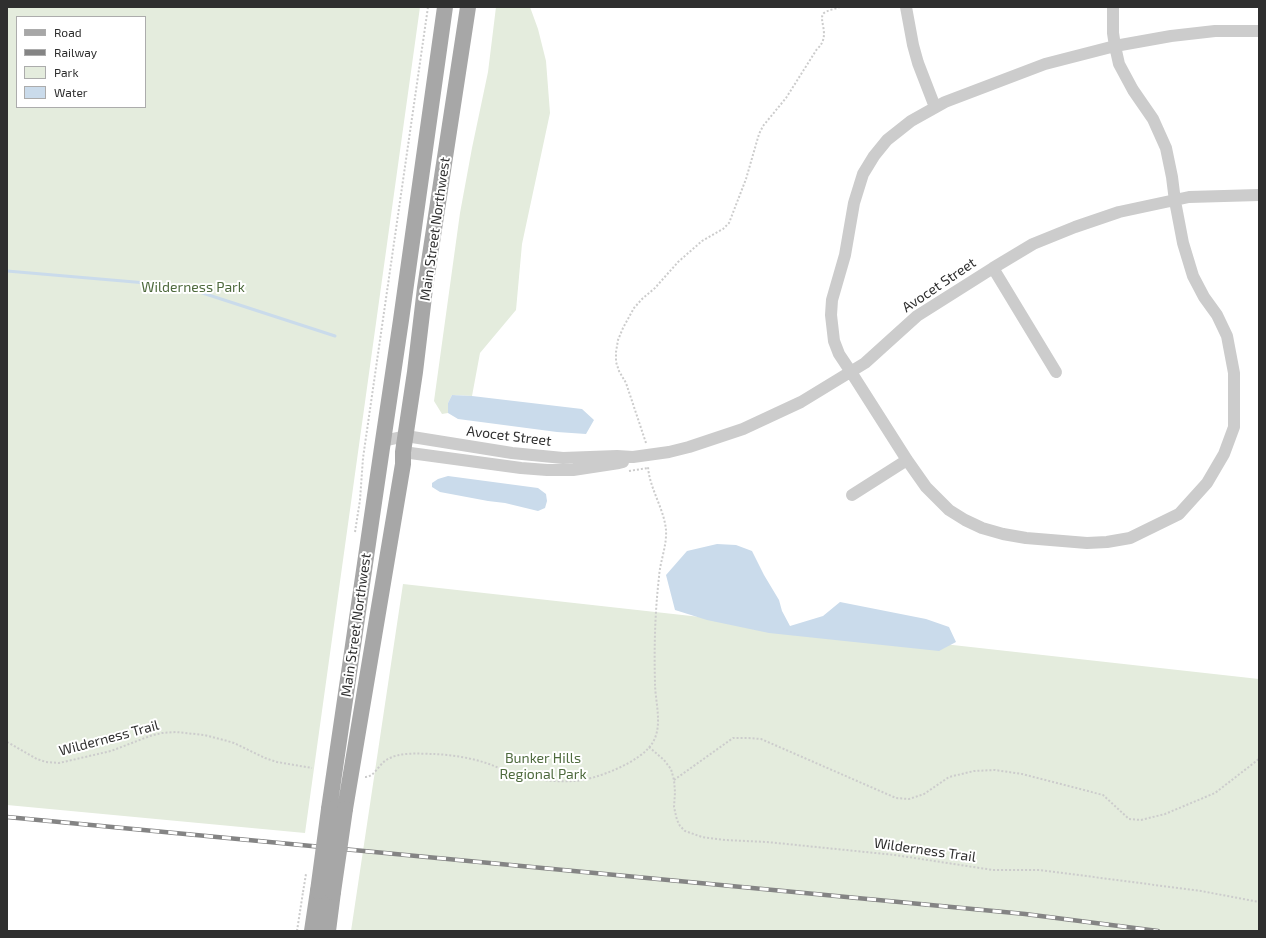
<!DOCTYPE html>
<html>
<head>
<meta charset="utf-8">
<style>
  body { margin:0 }
  #map { position:relative; width:1266px; height:938px; overflow:hidden; background:#fff; font-family:"Exo 2",sans-serif }
  canvas { display:block }
  .frame { position:absolute; inset:0; border:8px solid #2f2f2f; pointer-events:none }
  .legend { position:absolute; left:16px; top:16px; width:130px; height:92px; box-sizing:border-box; background:#fff; border:1px solid #acacac; margin:0; padding:5px 7px; list-style:none; font-size:12px; color:#2f2f2f }
  .legend li { display:flex; align-items:center; gap:8px; height:20px }
  .legend b { width:20px; border:1px solid #acacac }
</style>
</head>
<body>
<div id="map">
<canvas width="1266" height="938"></canvas>
<div class="frame"></div>
<ul class="legend">
<li><b style="height:5px;background:#a7a7a7"></b>Road</li>
<li><b style="height:5px;background:#848484"></b>Railway</li>
<li><b style="height:11px;background:#e4ecdd"></b>Park</li>
<li><b style="height:11px;background:#cadbeb"></b>Water</li>
</ul>
</div>
<script>
const g = document.querySelector('canvas').getContext('2d');
g.lineJoin = 'round';
function fillPath(path, color) { g.fillStyle = color; g.fill(path, 'evenodd'); }
function stroke(path, color, width, dash) { g.strokeStyle = color; g.lineWidth = width; g.lineCap = dash ? 'butt' : 'round'; g.setLineDash(dash || []); g.stroke(path); }
function write(font, color, halo, rows, align = 'center') {
  g.font = font + ' "Exo 2",sans-serif'; g.lineWidth = 4; g.setLineDash([]); g.textBaseline = 'middle'; g.strokeStyle = halo; g.fillStyle = color; for (const [text, x, y, turn = 0] of rows) {
    g.save(); g.translate(x, y); g.rotate((+turn || 0) * Math.PI / 180); g.textAlign = isNaN(turn) ? turn : align; if (halo) g.strokeText(text, 0, 0); g.fillText(text, 0, 0); g.restore();
  }
}
const green = new Path2D(`
  M7 7H420L305 833 7 805ZM17 17H145V107H17Z
  M496 7H530L538 29 546 61 550 113 522 244 516 310 480 353 472 396 452 395 448 403V413L442 414 434 401 460 213 472 148 488 72Z
  M403 584 1259 679V931H351Z`);
const water = new Path2D(`
  M452 395 472 396 582 409 594 420 586 434 557 432 458 419 448 413V403Z
  M448 476 538 488 546 494 547 501 545 508 538 511 505 503 488 501 440 492 432 487V483L438 479Z
  M717 544 736 545 752 551 764 575 779 600 782 611 790 626 823 616 840 602 926 619 949 627 956 642 939 651 769 633 707 620 675 610 666 575 687 551Z`);
const stream = new Path2D(`
  M7 271 181 286 335 336`);
const path = new Path2D(`
  M646 443 626 383 619 371 616 362V352L618 340 623 328 634 308 642 299 655 288 678 262 702 241 723 229 729 223 746 179 759 134 763 126 786 98 817 49C832 36 817 19 824 13 828 10 835 9 840 7
  M629 471 648 468
  M355 532 360 500 363 458 428 7
  M7 742 37 759 46 762 59 763 111 751 150 736 162 733 176 732 204 735 224 740 234 743 265 758 277 762 312 768
  M649 747 664 760 671 769 674 780 675 792 674 807 677 820 680 826 685 831 702 837 725 840 767 842 895 855 993 870H1040L1201 891 1259 902
  M365 777C374 777 378 766 385 761 398 751 420 754 435 754 453 755 472 758 489 764 497 767 505 771 514 774 533 780 554 782 574 781 595 780 642 762 653 742 663 725 655 701 655 683 654 647 655 612 659 577 660 561 667 546 666 530 664 508 649 488 648 466
  M674 780 733 738H749L761 739 896 798 909 799 924 794 949 777 974 771 995 770 1022 774 1103 795 1129 819 1141 820 1165 814 1215 793 1259 759
  M297 931 303 892`);
const minor = new Path2D(`
  M906 7 913 45 918 63 935 107
  M1113 7V33L1115 46 1119 64 1133 90 1153 119 1166 148 1172 177 1175 201 1183 243 1193 276 1204 297 1217 315 1227 336 1234 373V427L1224 454 1207 483 1179 514 1130 538 1107 542 1087 543 1026 538 1003 534 982 528 965 520 949 510 926 487 907 460 851 372 839 354 834 341 831 315 832 300 845 255 854 203 863 174 874 156 887 140 911 121 945 102 1045 64 1115 46 1171 36 1215 31H1259
  M993 268 1056 372
  M383 441 406 436 512 453 563 458 617 456 633 457 669 452 689 447 743 429 801 402 865 363 917 316 993 268 1033 244 1075 227 1119 212 1189 197 1259 195
  M403 452 521 468 547 470H573L619 463 623 462
  M852 495 907 460`);
const major = new Path2D(`
  M329 809 383 441 401 320 445 7
  M345 809 403 464V452L415 372 425 288 468 7
  M312 931 318 891
  M328 931 333 892`);
const rail = new Path2D(`
  M7 817 1025 914 1158 931`);
const pathBridge = new Path2D(`
  M303 892 306 874`);
const majorBridge = new Path2D(`
  M318 891 329 809
  M333 892 345 809`);
const streetNames = [
  ["Main Street Northwest",435,229,-82],
  ["Avocet Street",939,285,-34],
  ["Avocet Street",509,436,7],
  ["Main Street Northwest",356,625,-82],
  ["Wilderness Trail",109,738,-15],
  ["Wilderness Trail",925,850,8]
];
const parkNames = [
  ["Wilderness Park",193,287],
  ["Bunker Hills",543,758],
  ["Regional Park",543,774]
];
fillPath(green, '#e4ecdd');
fillPath(water, '#cadbeb');
stroke(stream, '#cadbeb', 3);
stroke(path, '#ccc', 2, [2, 2]);
stroke(minor, '#ccc', 12);
stroke(major, '#a7a7a7', 16);
stroke(rail, '#848484', 4.5);
stroke(rail, '#fff', 3, [9]);
stroke(pathBridge, '#ccc', 2, [2, 2]);
stroke(majorBridge, '#a7a7a7', 16);
write('14px', '#2f2f2f', '#fff', streetNames);
write('14px', '#4e6a3d', '#fff', parkNames);
</script>
</body>
</html>
